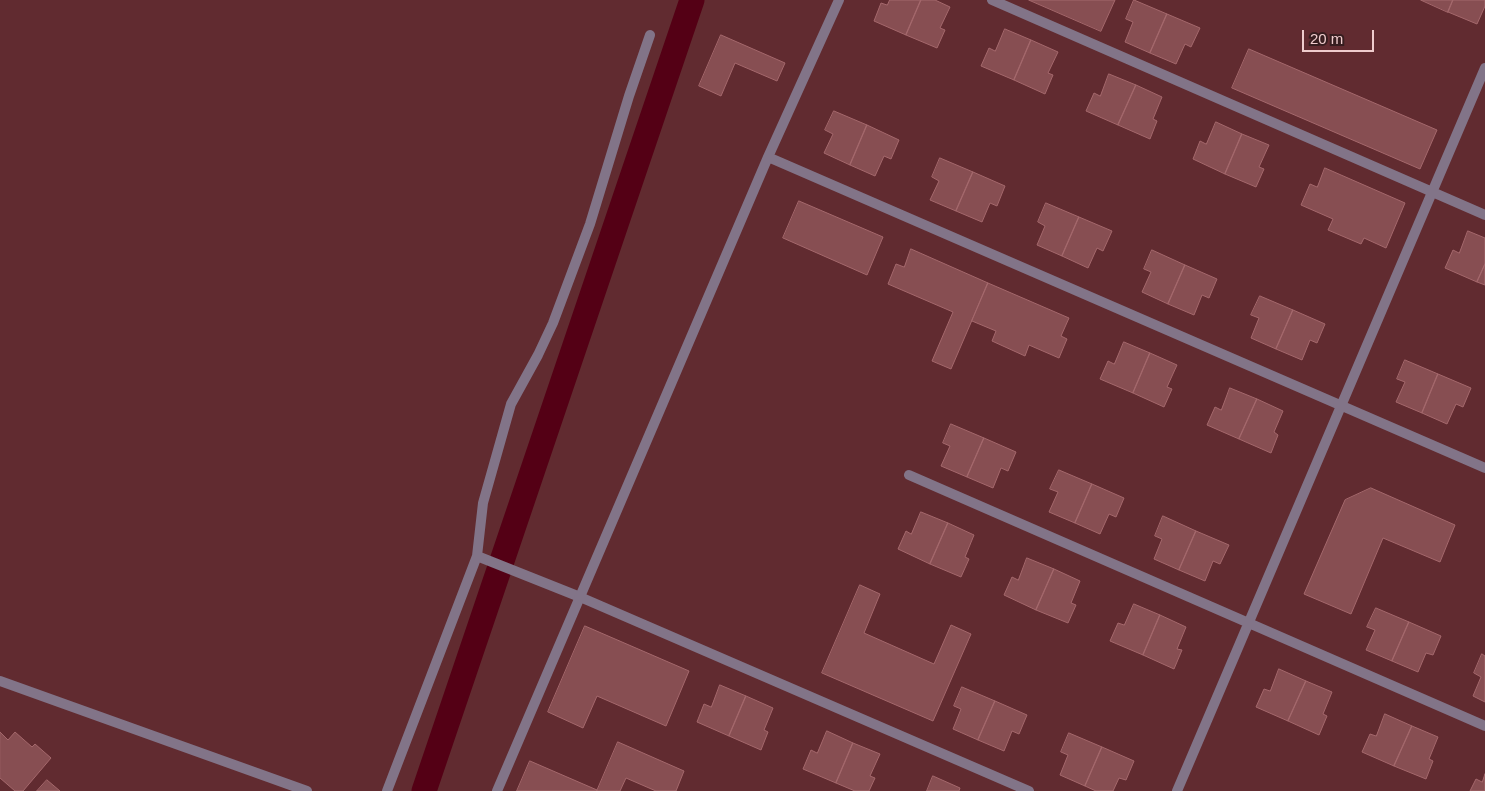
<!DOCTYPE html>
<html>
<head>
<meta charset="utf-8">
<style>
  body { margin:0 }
  #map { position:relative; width:1485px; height:791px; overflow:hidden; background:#612b30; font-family:Arial,sans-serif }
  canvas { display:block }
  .scale { position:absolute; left:1302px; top:30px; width:72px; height:22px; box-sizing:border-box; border:2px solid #efcccd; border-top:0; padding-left:6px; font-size:15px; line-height:18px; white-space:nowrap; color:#efcccd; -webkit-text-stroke:4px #361d1f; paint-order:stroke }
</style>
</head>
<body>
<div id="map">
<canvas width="1485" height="791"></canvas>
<div class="scale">20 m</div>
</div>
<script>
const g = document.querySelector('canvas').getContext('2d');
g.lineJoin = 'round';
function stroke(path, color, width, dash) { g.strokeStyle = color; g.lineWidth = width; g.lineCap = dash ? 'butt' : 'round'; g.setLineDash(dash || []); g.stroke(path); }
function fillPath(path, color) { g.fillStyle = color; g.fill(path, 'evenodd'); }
const canal = new Path2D(`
  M424 791 692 0`);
const building = new Path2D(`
  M890 0H921L906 35 874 21 881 3 887 5Z
  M921 0H935L950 7 940 28 945 30 937 48 906 35Z
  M1029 0H1115L1101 31Z
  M1134 0 1167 14 1150 53 1125 42 1133 22 1126 19Z
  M1421 0H1453L1448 12Z
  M1453 0H1485V6L1477 24 1448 12Z
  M1167 14 1200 28 1191 47 1185 44 1176 64 1150 53Z
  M1005 29 1031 40 1014 80 981 66 989 48 995 51Z
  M721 35 785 63 777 81 735 63 721 96 699 86Z
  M1031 40 1058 52 1048 73 1053 75 1045 94 1014 80Z
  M1249 49 1437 130 1420 169 1232 88Z
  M1109 74 1136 85 1118 125 1086 111 1094 93 1100 96Z
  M1136 85 1162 97 1153 119 1157 121 1150 139 1118 125Z
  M834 111 867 125 850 165 824 153 833 134 825 130Z
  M1216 122 1242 134 1225 174 1193 159 1200 141 1206 144Z
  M867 125 899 140 891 159 884 156 875 176 850 165Z
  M1242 134 1269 145 1259 167 1264 169 1256 187 1225 174Z
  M940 158 973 172 956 211 930 200 939 181 932 177Z
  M1325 168 1405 203 1386 248 1364 238 1361 244 1328 230 1333 219 1301 205 1310 184 1317 187Z
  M973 172 1005 186 997 206 990 203 982 222 956 211Z
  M799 201 883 237 867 275 783 238Z
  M1046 203 1079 217 1062 256 1037 245 1045 226 1038 222Z
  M1079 217 1112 231 1103 251 1097 248 1088 268 1062 256Z
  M1468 231 1485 238V264L1477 282 1445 268 1453 250 1459 253Z
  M911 249 988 283 951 369 932 361 953 312 888 284 896 264 904 267Z
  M1152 250 1185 265 1168 304 1142 292 1151 272 1144 269Z
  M1485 264V285L1477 282Z
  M1185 265 1217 279 1209 298 1202 295 1194 315 1168 304Z
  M988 283 1069 318 1061 336 1067 339 1059 358 1029 345 1025 356 992 341 996 331 972 321Z
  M1260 296 1293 310 1276 349 1251 338 1259 318 1251 315Z
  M1293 310 1325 324 1317 343 1310 340 1302 360 1276 349Z
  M1124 342 1150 353 1133 393 1100 379 1108 361 1114 364Z
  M1150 353 1177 365 1167 387 1172 389 1164 407 1133 393Z
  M1405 360 1438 374 1422 413 1396 402 1405 382 1397 379Z
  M1438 374 1471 388 1463 407 1456 404 1447 424 1422 413Z
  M1230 388 1257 399 1239 439 1207 425 1215 407 1221 410Z
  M1257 399 1283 411 1274 432 1278 435 1271 453 1239 439Z
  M951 424 984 438 967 477 941 466 950 446 943 443Z
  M984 438 1016 452 1008 471 1001 468 993 488 967 477Z
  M1059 470 1092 484 1075 523 1049 512 1058 492 1050 489Z
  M1092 484 1124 498 1116 517 1109 514 1100 534 1075 523Z
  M1371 488 1455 525 1440 562 1383 538 1351 614 1304 594 1345 500Z
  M921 512 948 523 930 564 898 549 906 531 911 534Z
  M1163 516 1196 531 1179 570 1154 559 1162 539 1155 536Z
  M948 523 974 535 965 557 969 559 961 577 930 564Z
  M1196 531 1229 545 1220 564 1213 561 1205 581 1179 570Z
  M1027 558 1054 569 1036 610 1004 595 1012 577 1018 580Z
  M1054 569 1080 581 1071 603 1076 605 1068 623 1036 610Z
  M860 585 880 594 864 633 934 664 951 625 971 634 933 721 822 673Z
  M1134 604 1160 615 1143 655 1110 641 1118 623 1124 625Z
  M1376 608 1409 622 1392 661 1366 650 1375 630 1367 627Z
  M1160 615 1186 627 1177 649 1182 650 1174 669 1143 655Z
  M1409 622 1441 636 1433 655 1426 653 1418 672 1392 661Z
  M585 626 689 671 666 726 597 696 583 728 548 712Z
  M1482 654 1485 656V702L1473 696 1481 677 1474 673Z
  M1279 669 1306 681 1288 721 1256 707 1264 689 1270 691Z
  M1306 681 1332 692 1323 714 1327 716 1319 735 1288 721Z
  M720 685 746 696 729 736 697 722 704 704 711 707Z
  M962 687 995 701 978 740 953 729 961 709 954 706Z
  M746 696 773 708 764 730 768 732 761 750 729 736Z
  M995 701 1027 715 1019 734 1012 731 1004 751 978 740Z
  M1385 714 1412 726 1394 766 1362 752 1370 734 1376 736Z
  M1412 726 1438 737 1429 759 1433 761 1426 779 1394 766Z
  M827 731 853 743 836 783 803 769 811 750 817 753Z
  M0 732 8 740 15 732 32 747 35 744 51 758 23 791H15L0 778Z
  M1069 733 1102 747 1085 786 1060 775 1068 755 1061 752Z
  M618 742 684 771 676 791H656L626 778 620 791H597Z
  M853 743 880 754 870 776 875 778 869 791H855L836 783Z
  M1102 747 1134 761 1126 780 1119 778 1113 791H1096L1085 786Z
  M530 761 597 790V791H517Z
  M1485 774V791H1470L1476 779 1482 782Z
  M933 776 960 788 959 791H927Z
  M47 780 60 791H37Z`);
const service = new Path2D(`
  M477 556 483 503 511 404 538 355 553 323 590 224 629 96 650 35
  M387 791 477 556 580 597`);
const minor = new Path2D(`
  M992 0 1485 215
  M768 157 1485 468
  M909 475 1485 726
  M580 597 1029 791
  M0 681 307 791
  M497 791 768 157 839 0
  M1177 791 1485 68`);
stroke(canal, '#540015', 25);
fillPath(building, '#874e52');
stroke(building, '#a4686c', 1);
stroke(service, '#827488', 10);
stroke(minor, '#827488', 10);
</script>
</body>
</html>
